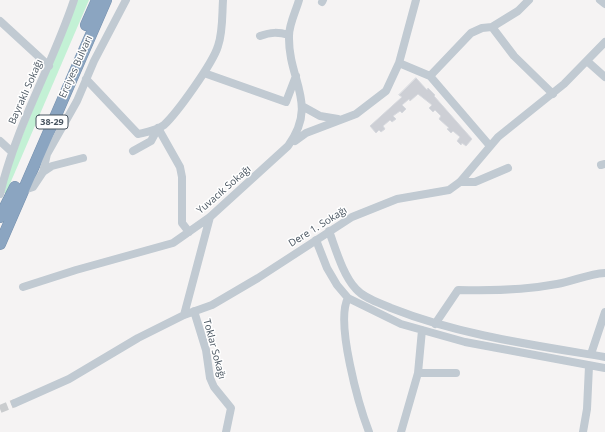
<!DOCTYPE html>
<html>
<head>
<meta charset="utf-8">
<style>
  body { margin:0 }
  canvas { display:block; background:#f5f3f3 }
</style>
</head>
<body>
<canvas width="605" height="432"></canvas>
<script>
const g = document.querySelector('canvas').getContext('2d');
g.lineJoin = 'round';
function fillPath(path, color) { g.fillStyle = color; g.fill(path, 'evenodd'); }
function stroke(path, color, width, dash) { g.strokeStyle = color; g.lineWidth = width; g.lineCap = dash ? 'butt' : 'round'; g.setLineDash(dash || []); g.stroke(path); }
function write(font, color, halo, rows, align = 'center') {
  g.font = font + ' "Open Sans",sans-serif'; g.lineWidth = 3; g.setLineDash([]); g.textBaseline = 'middle'; g.strokeStyle = halo; g.fillStyle = color; for (const [text, x, y, turn = 0] of rows) {
    g.save(); g.translate(x, y); g.rotate((+turn || 0) * Math.PI / 180); g.textAlign = isNaN(turn) ? turn : align; if (halo) g.strokeText(text, 0, 0); g.fillText(text, 0, 0); g.restore();
  }
}
const green = new Path2D(`
  M77 0H89L6 193H4L7 175 23 134Z`);
const building = new Path2D(`
  M416 78 427 90 428 88 435 95 434 96 472 139 466 146 462 143 461 145 457 141 460 137 453 131 451 133 447 129 449 128 439 119 441 116 435 110 433 112 429 108 432 105 418 94 410 101 409 99 402 105 406 109 402 113 400 111 393 116 396 119 392 122 390 120 383 126 385 129 381 132 379 130 376 133 370 126 402 97 399 95Z`);
const minorTunnel = new Path2D(`
  M0 409 15 403`);
const minor = new Path2D(`
  M600 0 605 4
  M322 2 323 0
  M0 21 49 66
  M492 27 514 56 553 94
  M260 36C271 32 278 32 289 35
  M587 61 605 77
  M399 63 430 76 490 146
  M204 73 286 102 296 76
  M430 76 471 33 482 28 492 27 518 11 529 0
  M86 79 138 134C147 132 156 131 164 125 177 113 213 63 218 46 223 32 222 15 223 0
  M302 106 320 116 338 119
  M158 128 180 167 182 177V223L189 232
  M0 141 12 152
  M295 141 306 133 356 114 386 91 399 63 416 0
  M133 151 151 141 158 128
  M601 165 605 164
  M43 172 52 166 83 158
  M460 182H475L508 168
  M23 188 27 189 33 187 43 172 47 154 77 101 94 61 126 0
  M0 194C16 126 52 66 74 0
  M329 231C336 250 343 275 356 289 365 299 380 303 391 308 459 335 533 345 605 357
  M316 240 327 268 337 285 348 298 401 324 465 342 605 368
  M23 287 76 270 173 243 210 217 288 146C319 103 288 81 289 36 289 24 296 11 299 0
  M348 298C335 322 359 406 369 432
  M194 311 206 350 210 378 214 387 231 408 226 432
  M184 315 210 217
  M435 324 458 290C491 291 525 290 557 284 574 281 588 274 605 273
  M591 354 605 312
  M418 373H456
  M15 403 69 379 138 338 184 315 212 305 258 278 352 217 397 199 449 190 460 182 498 137 564 84 605 42
  M401 432 418 373 422 330
  M583 432 587 409 589 366`);
const highway = new Path2D(`
  M86 25 97 0
  M0 217 15 187
  M0 244 106 0`);
const shields = [
  [52,122,32]
];
const shieldNames = [
  ["38-29",52,122]
];
const streetNames = [
  ["Erciyes Bulvarı",76,67,-66],
  ["Bayraklı Sokağı",26,92,-66],
  ["Yuvacık Sokağı",224,190,-41],
  ["Dere 1. Sokağı",318,227,-32],
  ["Toklar Sokağı",214,349,75]
];
fillPath(green, '#c3f1d5');
fillPath(building, '#cdcfd5');
stroke(building, '#d7d9de', 1);
stroke(minorTunnel, '#caccce', 8, [8, 4]);
stroke(highway, '#7690ad', 12);
stroke(minor, '#c1cad2', 8);
stroke(highway, '#8ba5c1', 11);
for (const [x, y, w] of shields) { const box = new Path2D(); box.roundRect(x - w / 2, y - 7, w, 14, 3); g.fillStyle = '#fff'; g.fill(box); stroke(box, '#4a5661', 1); }
write('bold 9px', '#4a5661', null, shieldNames);
write('10px', '#4a5661', '#fff', streetNames);
</script>
</body>
</html>
